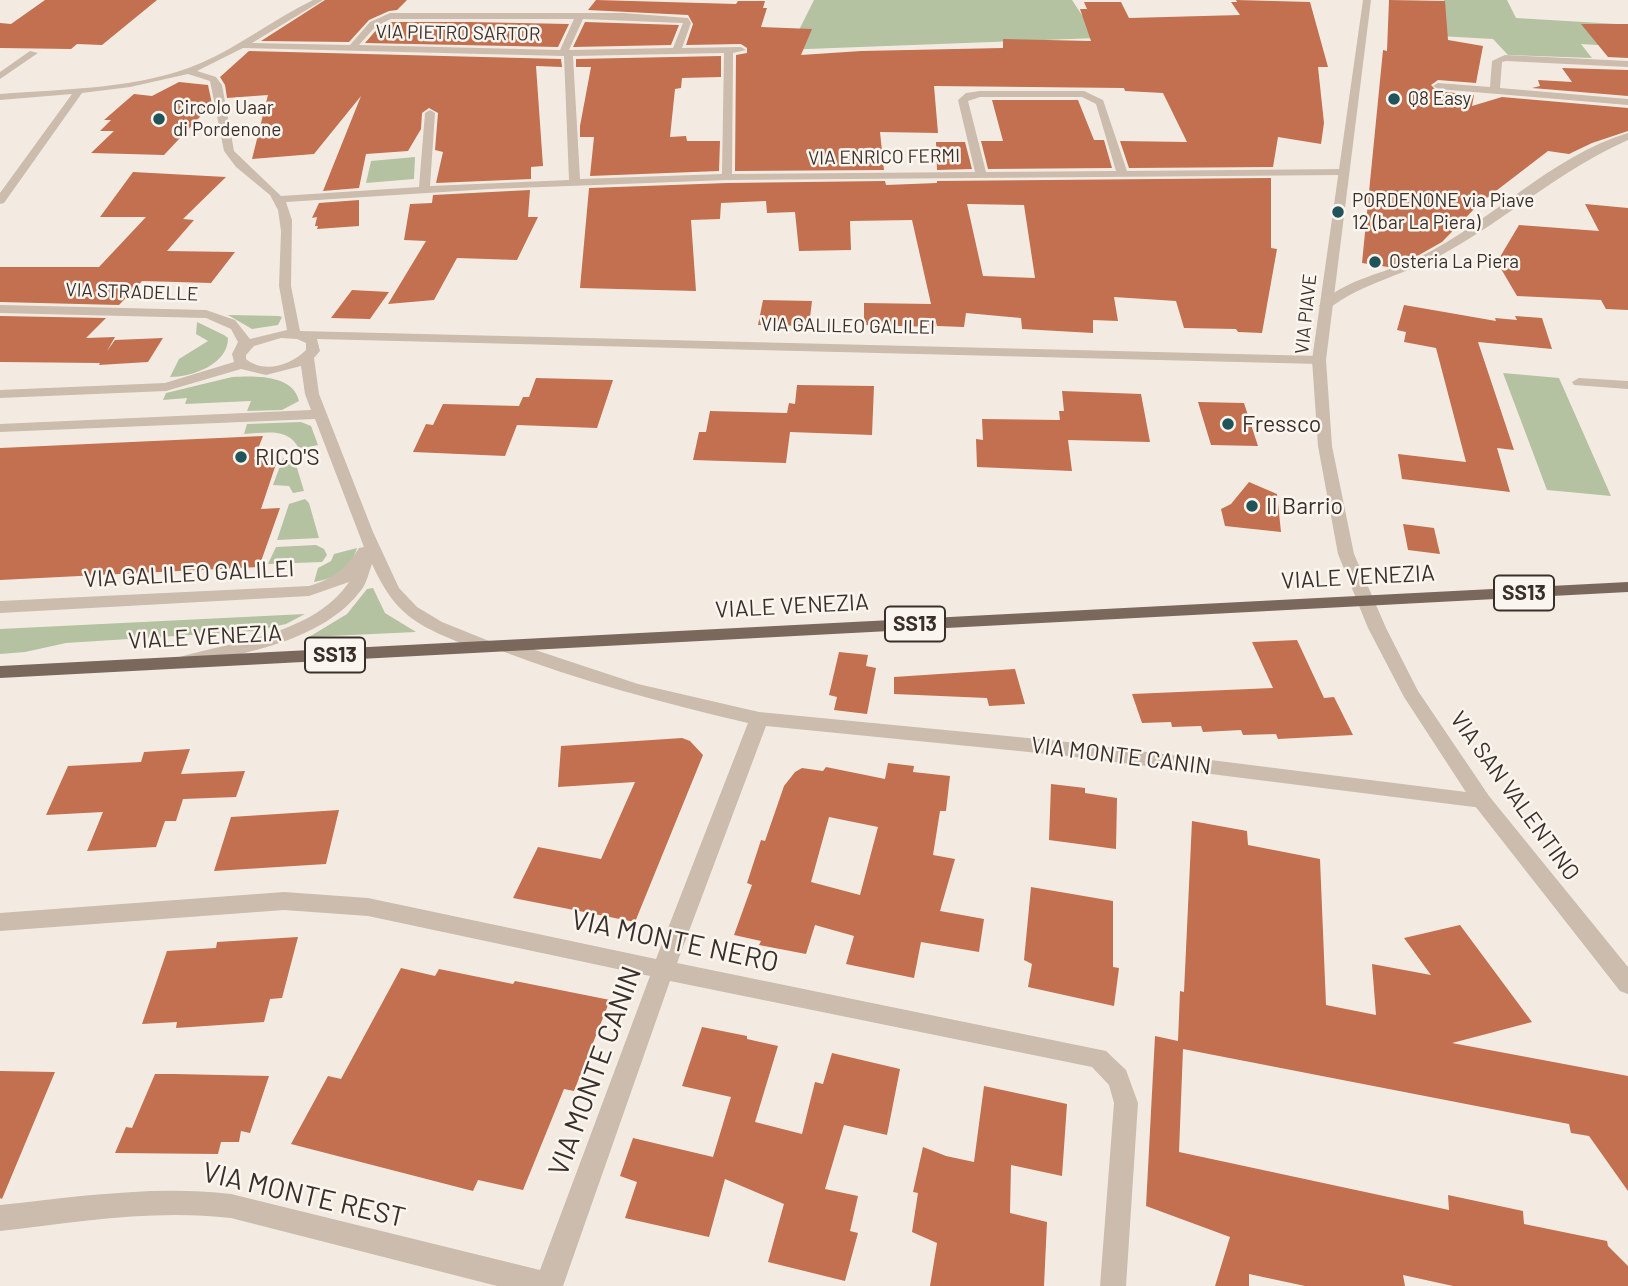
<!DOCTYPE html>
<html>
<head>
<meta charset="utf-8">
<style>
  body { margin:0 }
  canvas { display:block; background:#f3ebe1 }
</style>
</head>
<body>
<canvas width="1628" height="1286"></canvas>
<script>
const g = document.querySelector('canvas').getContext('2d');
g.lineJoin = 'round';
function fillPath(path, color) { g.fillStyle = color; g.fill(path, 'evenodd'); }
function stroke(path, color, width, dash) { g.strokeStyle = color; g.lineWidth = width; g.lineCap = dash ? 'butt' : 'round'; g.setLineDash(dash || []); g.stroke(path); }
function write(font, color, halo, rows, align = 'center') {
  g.font = font + ' Barlow,sans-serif'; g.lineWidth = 5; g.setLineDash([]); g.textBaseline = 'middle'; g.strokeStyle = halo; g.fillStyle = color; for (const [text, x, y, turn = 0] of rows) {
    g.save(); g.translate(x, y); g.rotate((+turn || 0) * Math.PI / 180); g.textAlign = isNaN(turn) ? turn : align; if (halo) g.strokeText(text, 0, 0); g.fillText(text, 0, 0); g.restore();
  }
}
const green = new Path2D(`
  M814 0H1072L1097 38 781 50 798 32Z
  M1444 0H1507L1516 18 1617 24 1628 36V47L1581 44 1592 58 1508 55 1493 39 1439 36Z
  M415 157 414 179 366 183 371 161Z
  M228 315 279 316 282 317 278 325 252 329Z
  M197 322 224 335 228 338C228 365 191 377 170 377L179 359 208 341 196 334Z
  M1503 373 1559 378 1611 496 1547 490Z
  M232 377C254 376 293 374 299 401L282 410 247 411 251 401 185 404 187 398 163 400 166 393Z
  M301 422 311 426 318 445 299 449C289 427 265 433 244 434L247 424Z
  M283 458H294L304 491 293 493 289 486 273 485Z
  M305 499 309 503 319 538 277 540 289 504Z
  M316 545 324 549 327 555 322 562 268 564 276 547Z
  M357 548C351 569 334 579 314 582L318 568 331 561 334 554Z
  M373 588 385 613 416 632 309 637 347 614 367 589Z
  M305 614 286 624 254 631 66 643 25 652 0 654V629Z`);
const building = new Path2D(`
  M45 0H157L102 45 77 44 71 49 0 48V23L11 24Z
  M325 0H407L397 10 389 11 369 20 349 42 261 41Z
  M596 0 736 4 738 1H765L763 8H767L761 27 812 29 801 55 861 51 1003 48V39L1091 41 1080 9H1087L1084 2H1121L1129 18 1240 15 1231 2H1237L1236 0 1310 2 1328 67H1318L1324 123 1321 144 1278 137 1273 167 1129 168 1120 141 1187 142 1163 93 1125 91 1124 88 934 86 938 133 880 132 884 170 735 171 736 55 747 53V48L741 44 686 45 693 24 688 15 588 10Z
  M1389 0 1445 1 1448 40 1483 46 1476 83 1438 80 1431 85 1437 91 1474 95 1472 106 1502 97 1628 108V131L1592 143 1569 154 1548 151 1479 204 1442 242 1419 255 1388 267 1362 263 1383 50 1387 51Z
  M392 22H470L569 24 558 47 365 43 378 28Z
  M585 22 679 25 671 45 573 47Z
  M1581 24H1628V58L1608 57Z
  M249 51 561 59 562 67 536 66 543 166 531 167V179L436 183 443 152 435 150 438 113 429 108 422 113 421 129 408 151 366 154 359 188 323 191 361 96 314 154 252 159 268 95 227 98 225 85 220 77Z
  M721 56V77L682 78 681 88 675 89 670 137 686 136 687 141H720L719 171 590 176 594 137H580V126L591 67H576V59Z
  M1562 68 1628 70V96L1532 88 1540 86 1538 80 1572 82Z
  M179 82 208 85 212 104 164 155 91 153 114 131H100L111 120H104L134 94 152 96Z
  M992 100H1078L1094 140H1104L1112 168 988 169 981 141H1003Z
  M936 142H965L972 169 937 170Z
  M133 172 226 177 183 219 194 220 167 251 235 252 211 283 142 281 119 305 0 302V267H99L146 217H100Z
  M1271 178V248L1277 249 1262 333 1238 332 1236 329 1184 328 1176 301 1114 297 1118 321 1093 320V333L1022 329 1021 318 966 313 964 327 937 326 936 322V327L864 325V303L931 304 912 220 850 221 851 250 799 251 795 212 767 213 766 201 721 203 720 219 691 220 696 291 580 288 589 188 727 183 885 181 886 185 937 183V181ZM967 204 1024 205 1035 278 983 276Z
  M530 190 528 217H538L517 260 457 258 434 300 388 304 426 241 404 240 410 204 432 203 433 195Z
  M359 200V226L317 229 318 226H315L317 217 312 218 319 203Z
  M1585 204 1628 208V310L1606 309 1601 300 1517 296 1497 262 1519 225 1599 231Z
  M352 290 389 292 370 319 331 318Z
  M763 300 812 301 809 326 758 325Z
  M1404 305 1496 321 1495 318 1517 320 1515 316 1542 318 1552 349 1478 342 1514 450 1497 448 1510 492 1402 479 1398 454 1466 462 1436 348 1404 342 1406 332 1397 330Z
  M0 316 106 318 86 338 115 337 107 351 115 340 163 338 148 362 99 365 100 363 0 362Z
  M536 378 613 380 597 428 517 425 505 456 413 452 426 424 433 425 443 404 519 406 523 397H529Z
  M797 385 874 386 872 435 790 432 786 463 693 460 699 432H706L710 411 787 413 789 403 795 404Z
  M1062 391 1141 394 1150 442 1068 440 1072 471 977 467 976 439 983 440 982 419 1060 420 1059 411H1064Z
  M1198 402 1244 403 1258 446 1211 445Z
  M263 436 254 459 278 458 261 509 280 508 259 567 0 580V448Z
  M1249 482 1277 494 1281 532 1225 526 1221 509 1231 504Z
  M1403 524 1434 528 1440 554 1408 550Z
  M1297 640 1324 698 1334 697 1353 735 1278 739 1276 734 1243 735 1241 730 1203 732 1201 726 1172 727 1171 722 1142 723 1132 694 1273 688 1252 642Z
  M839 652 868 655 866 666 876 668 867 714 834 710 837 697 829 695Z
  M1015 669 1025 704 989 706 987 698 894 694V677Z
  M682 738 690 741 703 755 635 922 513 898 538 847 601 859 635 782 558 787 561 746Z
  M190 749 181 774 245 771 236 797 183 799 176 821H165L156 847 87 851 103 812 46 815 68 766 141 762 144 752Z
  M888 763 914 766 913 772 950 776 946 811H940L933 855 955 859 940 911 984 919 979 952 921 942 914 978 846 964 854 936 815 925 806 954 759 945 761 941 734 935 752 885 747 883 761 840 765 841 784 786 795 772 802 768 823 771 826 767 885 779ZM829 817 878 827 860 895 811 882Z
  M1051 784 1085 788V793L1117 798 1116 849 1049 840Z
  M339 810 326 864 214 871 231 817Z
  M1192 821 1247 831 1248 845 1320 859 1326 1005 1376 1015 1372 964 1431 975 1404 938 1460 925 1532 1022 1452 1043 1628 1076V1191L1589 1136 1571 1133 1569 1124 1183 1049 1179 1152 1449 1210 1448 1195 1523 1211 1524 1224 1607 1241 1608 1246 1628 1266V1286H1453L1403 1275 1405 1286H1305L1249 1274V1286H1215L1230 1237 1146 1206 1155 1036 1178 1041 1180 991 1184 992Z
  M1031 887 1113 901V967L1119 968 1114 1006 1028 987 1032 964 1024 960Z
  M298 937 282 998 270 999 264 1022 176 1028 177 1022 142 1024 167 951 216 948 217 942Z
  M401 968 435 976 439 969 513 984 515 981 610 1000 574 1091 564 1089 523 1190 478 1180 473 1191 291 1144 328 1076 341 1079Z
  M702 1027 747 1036V1039L778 1046 755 1122 802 1134 815 1082 823 1084 832 1053 900 1069 887 1135 844 1125 825 1189 858 1196 850 1231 858 1233 845 1281 768 1262 784 1204 725 1179 709 1237 625 1218 637 1182 620 1176 633 1138 713 1157 731 1097 682 1086Z
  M0 1071 55 1072 2 1199 0 1198Z
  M155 1074H174L269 1076 250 1133 241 1131 239 1142H221L218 1154 115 1153 126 1127 132 1128Z
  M984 1086 1067 1104 1062 1176 1011 1165 1010 1213 1047 1222 1044 1286H930L937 1243 912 1232 918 1193 913 1192 923 1147 946 1156 974 1162Z`);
const pedestrian = new Path2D(`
  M30 51 38 53 0 79V72Z`);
const minor = new Path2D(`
  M313 0H323L252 43 350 45 370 22 390 13H623L688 18 691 23 682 48 741 47 746 50 733 53 732 174 975 172 958 100 966 93 980 91H1084L1103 100 1127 171 1344 169 1349 172 1344 175 727 180 490 189 286 202 292 220 291 286 300 331 1319 356 1326 360 1319 364 317 339 320 351 314 358 319 394 373 532 399 588 417 607 442 622 494 643 497 647 494 651C483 654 473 648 463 644 414 624 395 614 372 564 369 572 367 582 362 589 323 642 245 652 186 667L180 665 177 661 180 657C235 641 314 634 349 582L309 596 0 613V601L309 586C333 579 346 569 359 548L364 547 315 419 0 432V424L311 410 305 394 301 366 266 375 241 369 166 391 0 398V390L165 383 234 362 232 354 238 342 231 329 206 318 0 313V305L206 310 235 320 250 339 287 330 279 286 281 231 278 210 270 195 236 167 224 151 210 81 188 74 130 87 82 93 4 203 0 204V193L72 94 0 100V94C63 89 142 89 201 63 240 46 274 19 313 0ZM391 19H574L560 50 359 45 376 26ZM583 19 683 23 673 48 569 50ZM243 48 564 56 569 180 430 186 435 113 430 110 425 113 419 187 281 196 234 151 222 85 216 77 197 71ZM724 53 722 174 580 179 573 56ZM980 97H1082L1096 104 1116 171 986 172 968 101ZM281 338 297 339 306 343V350C291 365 264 374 246 359V355L254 346Z
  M1505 55 1628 61V67L1506 61 1502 62 1500 88 1628 99V105L1438 89 1433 86 1438 83 1490 87 1492 61Z
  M1628 133V140C1562 169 1508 218 1445 253 1409 274 1360 283 1329 309L1325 310 1319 306C1342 279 1388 273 1420 257 1491 222 1551 156 1628 133Z
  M1579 378 1628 381V389L1574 385 1572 382Z
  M505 640 638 684 759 712 1059 741 1482 794 1489 796 1492 801 1489 806 1482 808 1059 755 766 726 677 963 1106 1051 1126 1070 1138 1103 1126 1286H1100L1114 1103 1109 1085 1092 1067 670 981 563 1286H497L231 1218C153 1209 77 1222 0 1231V1205C77 1197 153 1185 231 1194L540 1270 650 976 368 916 284 910 0 931V913L284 892 368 898 656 959 748 723C663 703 580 681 499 650L496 646 499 642Z`);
const tertiary = new Path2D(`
  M1363 0H1371L1326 360 1332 446 1354 554 1386 628 1418 691 1489 796 1628 967V994L1620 991 1475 806 1404 697 1368 628 1338 554 1318 446 1312 360Z`);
const primary = new Path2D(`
  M1628 582V592L0 678V666Z`);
const markers = [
  [1394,99,7,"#21545a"],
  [159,119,7,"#21545a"],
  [1338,212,7,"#21545a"],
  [1375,262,7,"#21545a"],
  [1228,424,7,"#21545a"],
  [241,457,7,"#21545a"],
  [1252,506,7,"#21545a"]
];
const farStreetnames = [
  ["VIA PIETRO SARTOR",458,33,1],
  ["VIA ENRICO FERMI",884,157,-1],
  ["VIA STRADELLE",132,292,2],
  ["VIA PIAVE",1306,314,-84],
  ["VIA GALILEO GALILEI",848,326,1]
];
const farPoinames = [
  ["Q8 Easy",1408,99],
  ["Circolo Uaar",173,108],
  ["di Pordenone",173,130],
  ["PORDENONE via Piave",1352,201],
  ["12 (bar La Piera)",1352,223],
  ["Osteria La Piera",1389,262]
];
const shields = [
  [1524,593,60],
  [915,624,60],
  [335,655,60]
];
const shieldNames = [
  ["SS13",1524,593],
  ["SS13",915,624],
  ["SS13",335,655]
];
const poiNames = [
  ["Fressco",1242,424],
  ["RICO'S",255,457],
  ["Il Barrio",1266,506]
];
const streetNames = [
  ["VIA GALILEO GALILEI",189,574,-3],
  ["VIALE VENEZIA",1358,577,-3],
  ["VIALE VENEZIA",792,606,-3],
  ["VIALE VENEZIA",205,637,-3],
  ["VIA MONTE CANIN",1121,756,7],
  ["VIA SAN VALENTINO",1515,796,54]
];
const nearStreetnames = [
  ["VIA MONTE NERO",675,941,12],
  ["VIA MONTE CANIN",595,1071,-70],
  ["VIA MONTE REST",304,1195,13]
];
fillPath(green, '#b5c2a1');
fillPath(building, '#c2704f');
fillPath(pedestrian, '#cbbcad');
fillPath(minor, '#cbbcad');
fillPath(tertiary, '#cbbcad');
fillPath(primary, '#7b685d');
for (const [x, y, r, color] of markers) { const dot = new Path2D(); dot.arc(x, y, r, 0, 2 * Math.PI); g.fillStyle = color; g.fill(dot); stroke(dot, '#faf5ee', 2.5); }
write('19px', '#3a302b', '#faf5ee', farStreetnames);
write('19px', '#3a302b', '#faf5ee', farPoinames, 'left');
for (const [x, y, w] of shields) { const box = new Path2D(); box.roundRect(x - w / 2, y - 17.5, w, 35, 5); g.fillStyle = '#faf5ee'; g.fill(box); stroke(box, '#3a302b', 2); }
write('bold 21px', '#3a302b', null, shieldNames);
write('23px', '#3a302b', '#faf5ee', poiNames, 'left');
write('23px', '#3a302b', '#faf5ee', streetNames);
write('28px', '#3a302b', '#faf5ee', nearStreetnames);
</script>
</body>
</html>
